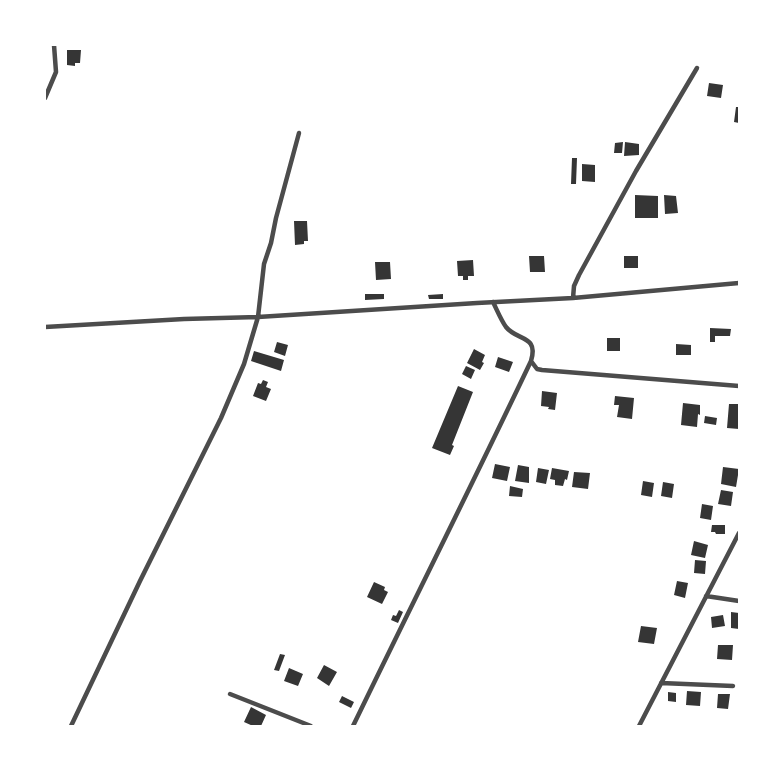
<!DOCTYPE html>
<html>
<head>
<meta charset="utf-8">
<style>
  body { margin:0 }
  #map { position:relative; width:784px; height:771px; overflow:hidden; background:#fff; font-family:"Open Sans",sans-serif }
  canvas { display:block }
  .frame { position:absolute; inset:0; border:46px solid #fff; pointer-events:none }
</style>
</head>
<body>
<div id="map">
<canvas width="784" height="771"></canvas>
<div class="frame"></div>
</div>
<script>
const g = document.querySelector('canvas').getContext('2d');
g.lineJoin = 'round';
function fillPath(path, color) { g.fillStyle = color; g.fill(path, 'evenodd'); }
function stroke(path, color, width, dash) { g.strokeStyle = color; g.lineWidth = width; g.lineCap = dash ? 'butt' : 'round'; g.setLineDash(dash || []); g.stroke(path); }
const building = new Path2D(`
  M67 50H81L80 63H75V66L67 65Z
  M709 83 723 85 721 98 707 96Z
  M736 107H739V123L734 122Z
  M623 142 622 153H614L615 143Z
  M625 142 639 144V155L624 156Z
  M572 158H577L576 184H571Z
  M582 164 595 165V182L582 181Z
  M635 195 658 196V218H635Z
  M664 195 676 196 678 213 665 214Z
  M294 221H307L308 241H304V244L295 245Z
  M529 256H544L545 272H530Z
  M624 256H638V268H624Z
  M473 260 474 276H468V280H463V276H458L457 261Z
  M375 262H390L391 279 376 280Z
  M365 294H384V299L365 300Z
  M443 294V299H429L428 295Z
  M710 328 731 329 730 336H715V342H710Z
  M607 338H620V351H607Z
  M277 342 288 345 285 356 274 352Z
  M676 344 691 345V355H676Z
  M474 349 485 355 482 362 484 363 480 370 467 363Z
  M254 351 284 360 281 371 251 361Z
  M498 357 513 362 509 372 495 367Z
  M466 366 475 370 471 379 462 374Z
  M263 380 268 382 266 387 271 389 266 401 253 396 258 383 261 384Z
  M458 386 473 392 452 445 454 446 450 455 432 448Z
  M542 391 557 393 555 410 548 409 549 407 541 406Z
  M615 396 634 398 632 419 617 417 619 405H614Z
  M683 403 700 405V415L698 414 697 427 681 425Z
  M729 404H739V429L727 428Z
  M705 416 717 418 716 425 704 423Z
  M495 464 510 467 507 481 492 478Z
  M518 465 529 467V483L515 481Z
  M723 467 739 469 736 487 721 484Z
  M538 468 549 470 546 484 536 482Z
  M552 468 569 471 567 480 565 479 563 486 555 485V480L550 479Z
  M574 472 590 473 588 489 572 487Z
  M643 481 654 483 652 497 641 495Z
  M663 482 674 484 672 498 661 496Z
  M510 486 523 489 522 497 509 496Z
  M721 490 733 492 731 506 718 504Z
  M702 504 713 506 711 520 700 518Z
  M712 525H725V534H716L715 532H711Z
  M694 541 708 545 705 558 691 555Z
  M695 560 706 561 705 574 694 573Z
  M677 581 688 583 685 598 674 595Z
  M374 582 385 587 384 590 388 592 382 604 367 597Z
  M399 610 403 612 398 623 391 620 393 615 396 616Z
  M731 612 739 613V629L731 628Z
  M723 615 725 626 712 628 711 617Z
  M641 626 657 628 654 644 638 642Z
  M718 645H733L732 660 717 659Z
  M280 654 285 655 279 671 274 670Z
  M324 665 337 672 329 686 317 678Z
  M289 668 303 674 298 686 284 681Z
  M687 691 701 692 700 706 686 705Z
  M668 692 676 693V702L668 701Z
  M718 694H730L728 709 717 708Z
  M342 696 354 702 351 708 339 702Z
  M251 707 266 715 261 726H253L244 722Z`);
const minor = new Path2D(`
  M45 98 56 72 54 45
  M573 298 574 286 579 275 636 171 697 68
  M45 327 184 319 258 317 477 303 573 298 739 283
  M531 361 537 369 542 370 739 386
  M706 596 739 601
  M661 683 733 686
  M230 694 311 726
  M71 726 140 581 221 418 244 364 258 317 264 264 271 243 276 218 299 133
  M353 726C412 604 473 483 531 361 539 335 517 341 506 327 501 320 497 310 493 302
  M639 726 739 533`);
fillPath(building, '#353535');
stroke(minor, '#4c4c4c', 4.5);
</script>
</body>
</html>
